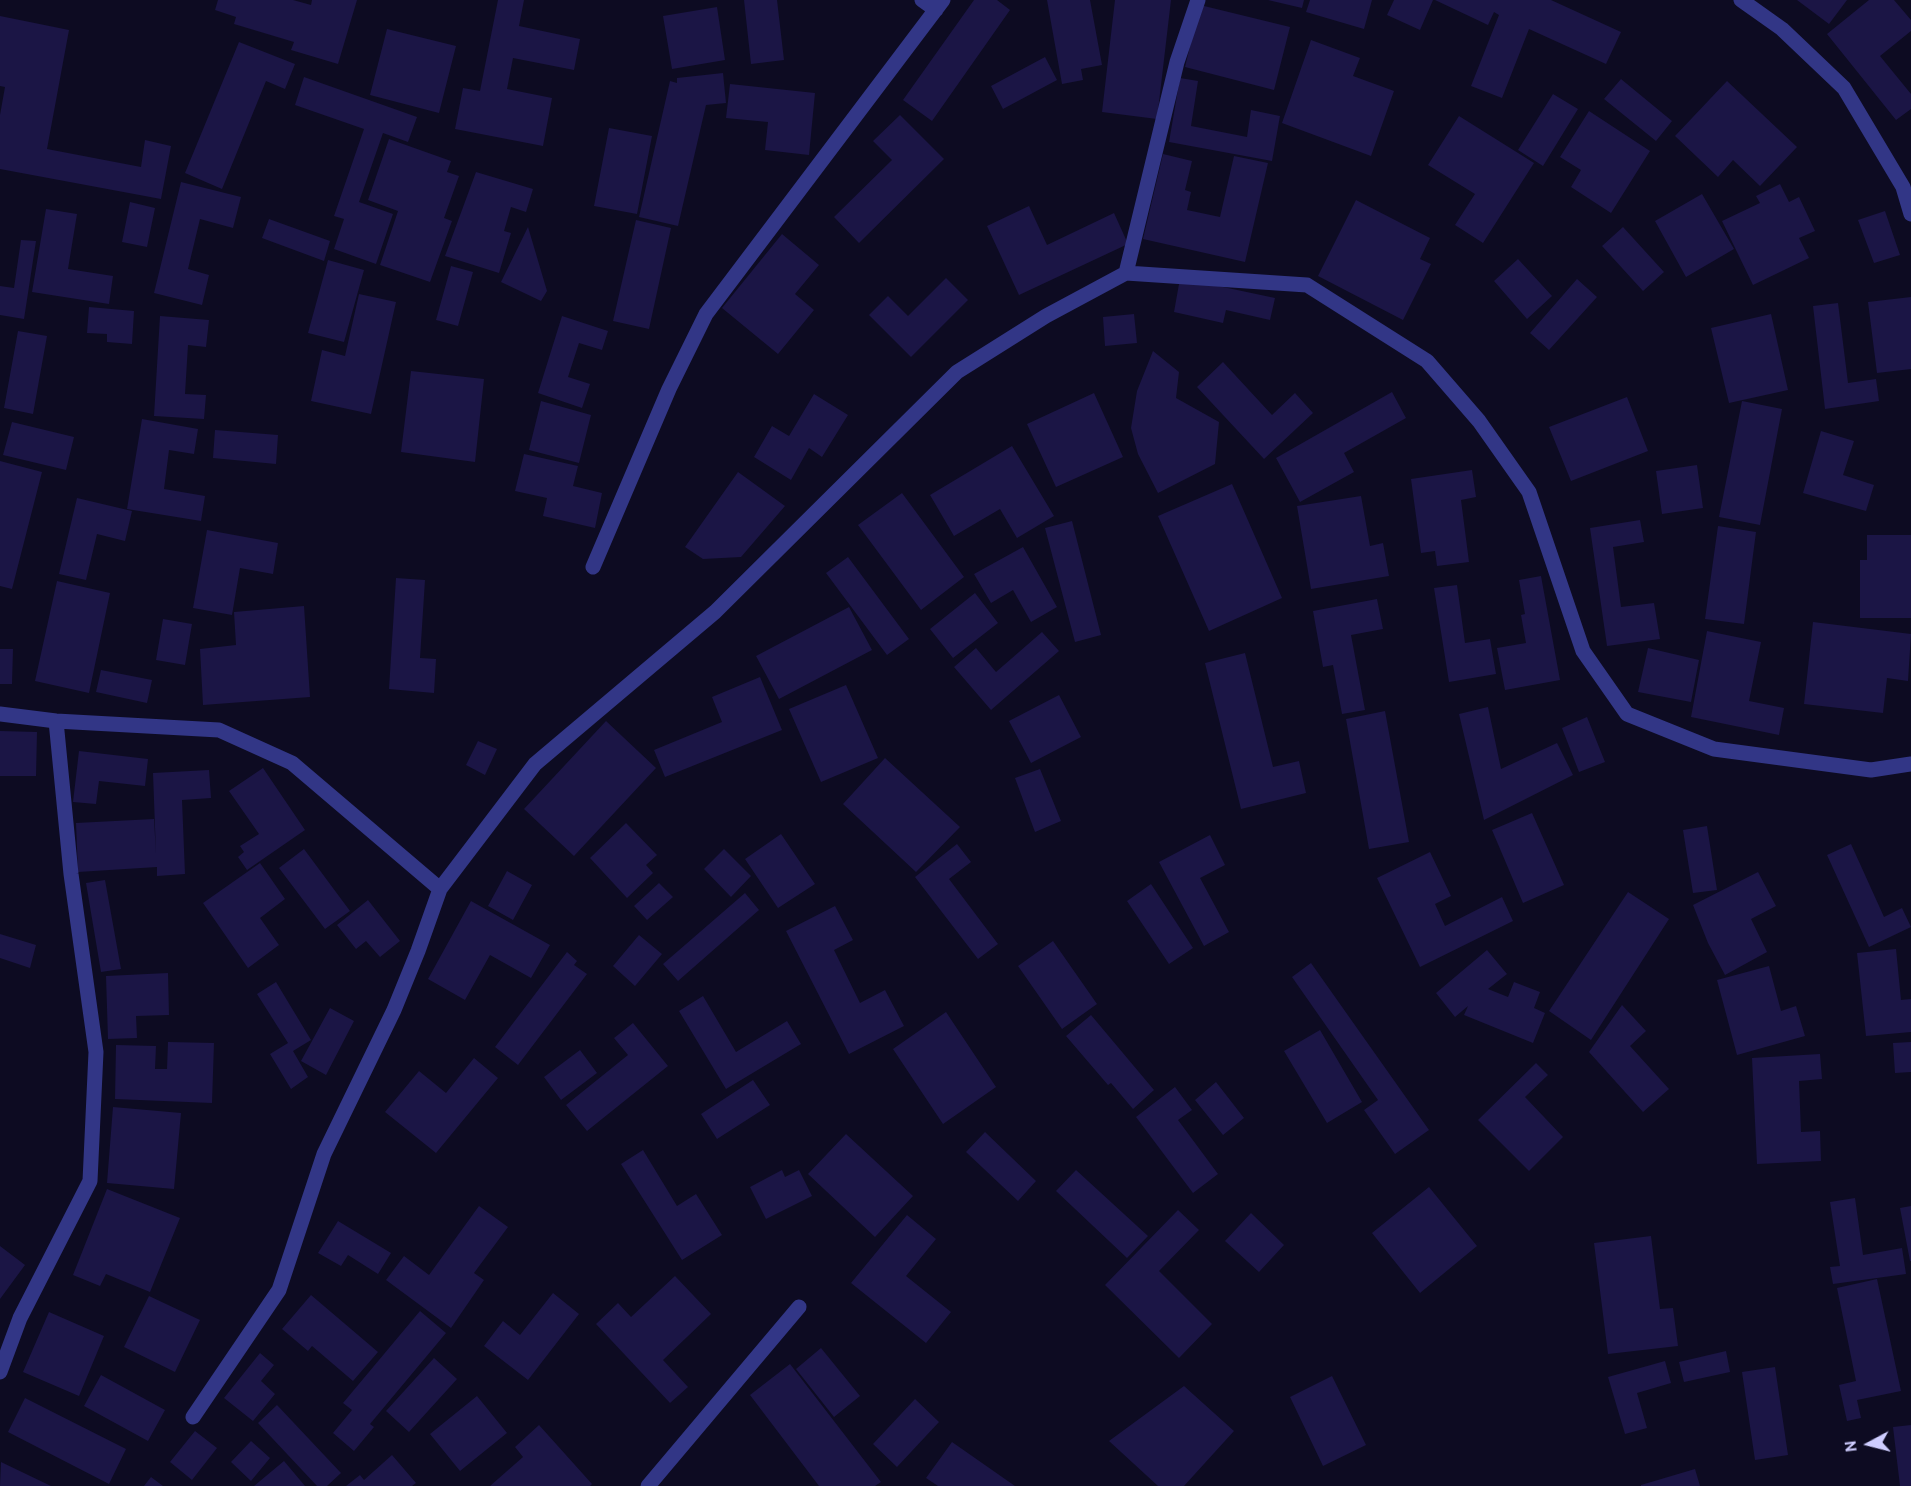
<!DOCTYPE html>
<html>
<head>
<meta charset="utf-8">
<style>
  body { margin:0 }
  #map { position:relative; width:1911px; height:1486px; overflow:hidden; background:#0d0b22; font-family:Cabin,sans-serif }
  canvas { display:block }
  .north { position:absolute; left:1839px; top:1414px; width:60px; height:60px; -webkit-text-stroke:4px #0d0b22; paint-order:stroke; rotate:263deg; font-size:16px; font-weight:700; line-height:24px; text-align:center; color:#cecdff }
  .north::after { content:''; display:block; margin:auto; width:21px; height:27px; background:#cecdff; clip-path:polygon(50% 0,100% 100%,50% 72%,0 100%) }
</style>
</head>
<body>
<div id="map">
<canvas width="1911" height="1486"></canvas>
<div class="north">N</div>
</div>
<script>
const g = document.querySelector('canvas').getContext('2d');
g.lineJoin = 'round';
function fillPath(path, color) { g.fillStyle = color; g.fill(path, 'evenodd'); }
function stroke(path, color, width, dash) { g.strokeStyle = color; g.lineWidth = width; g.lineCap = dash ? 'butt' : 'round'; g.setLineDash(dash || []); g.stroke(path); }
const building = new Path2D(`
  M218 0H293L311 5 312 0H357L338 64 291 50 294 42 234 24 236 17 215 10Z
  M498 0H524L519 26 580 39 574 70 513 58 507 89 552 98 543 146 455 129 463 88 480 91Z
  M744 0H777L784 60 751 64Z
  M974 0H997L1010 10 932 121 903 100Z
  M1047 0H1090L1102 65 1081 69 1083 80 1062 84Z
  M1115 0H1171L1157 119 1102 112Z
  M1268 0H1304L1302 8Z
  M1310 0H1372L1364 29 1306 12Z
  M1394 0H1433L1420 30 1387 15Z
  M1435 0H1551L1621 32 1606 64 1529 29 1502 98 1471 86 1499 15 1494 12 1488 25Z
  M1797 0H1847L1829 24Z
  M1869 0H1894L1911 20V31L1880 56 1911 94V109L1896 120 1827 34Z
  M1200 5 1290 27 1274 90 1185 67Z
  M717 7 725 60 672 69 663 16Z
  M0 16 69 30 47 149 141 167 145 140 171 146 161 199 0 169V115L5 87 0 86Z
  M387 29 456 46 439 113 370 95Z
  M1311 40 1360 58 1353 76 1394 91 1371 156 1282 123Z
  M239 42 295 64 285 89 266 81 222 189 185 173Z
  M1045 57 1057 80 1003 109 991 86Z
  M723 73 726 103 706 105 678 226 639 217 670 81 677 83V78Z
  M304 77 417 117 408 142 383 133 359 202 393 214 376 264 334 249 344 219 334 216 364 129 295 105Z
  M1180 78 1198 81 1191 126 1247 137 1251 110 1280 116 1272 161 1169 142Z
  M1621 79 1672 121 1656 141 1604 99Z
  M1727 81 1797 147 1760 186 1733 160 1718 177 1675 136Z
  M730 84 815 93 809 155 765 150 768 122 726 118Z
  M1553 94 1578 109 1543 166 1518 150Z
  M1589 111 1650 151 1611 213 1571 187 1581 170 1560 157Z
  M900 115 944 159 859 243 834 217 892 160 873 141Z
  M1459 116 1534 163 1483 243 1455 225 1475 194 1428 165Z
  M609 128 652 136 637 214 594 206Z
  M389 139 451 161 447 172 459 176 444 218 452 221 430 282 380 265 398 211 368 200Z
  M1163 154 1192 161 1185 190 1191 192 1187 210 1220 217 1234 156 1268 163 1245 262 1143 239Z
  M476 172 533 189 526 212 511 207 504 231 511 233 499 273 445 256Z
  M181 182 241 197 233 228 200 219 188 269 209 275 202 305 154 293Z
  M1780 184 1789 202 1799 197 1815 231 1799 238 1809 258 1753 285 1722 221 1760 203 1756 196Z
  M1702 194 1734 249 1686 277 1655 221Z
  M1356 200 1430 238 1420 259 1431 264 1403 320 1318 276Z
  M130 202 155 208 147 247 122 242Z
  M1029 206 1047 245 1114 213 1128 244 1019 295 987 226Z
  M46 209 77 214 68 269 113 276 109 304 32 292Z
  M1885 211 1900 255 1874 263 1858 220Z
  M269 219 330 241 324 261 262 238Z
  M636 220 671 228 649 329 613 321Z
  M528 227 547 291 541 301 501 282Z
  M1623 227 1664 272 1643 291 1602 246Z
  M782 234 819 265 795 294 814 310 778 354 722 308Z
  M21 240 36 241 24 319 0 315V286L14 288Z
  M1518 259 1552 296 1527 319 1494 281Z
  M328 260 364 270 344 342 308 333Z
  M451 266 473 272 458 326 436 320Z
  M946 278 968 300 911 357 869 315 888 296 908 316Z
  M1577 279 1597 297 1549 350 1530 333Z
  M1190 280 1275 298 1270 320 1226 310 1223 323 1174 312 1179 284Z
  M359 294 396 302 371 414 311 401 322 350 345 356Z
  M1911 297V369L1877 373 1868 302Z
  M1838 303 1848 383 1876 379 1879 401 1825 409 1813 306Z
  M89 307 134 311 132 344 107 342V334L87 333Z
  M1134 314 1137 343 1105 346 1103 317Z
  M1771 314 1788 390 1729 403 1711 328Z
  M160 316 209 320 206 347 188 345 185 394 206 395 204 419 154 416Z
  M562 316 608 331 602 350 579 343 568 377 590 384 582 408 538 393Z
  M18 331 47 336 33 414 4 408Z
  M1153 351 1179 372 1176 398 1219 422 1215 464 1158 493 1138 454 1131 428 1137 391Z
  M1223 362 1272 415 1295 393 1313 413 1264 459 1197 387Z
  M411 371 484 379 475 462 401 452Z
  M1392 392 1406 418 1344 453 1354 472 1300 502 1276 458Z
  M1094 393 1123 457 1056 487 1027 424Z
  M814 394 848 415 822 457 809 448 791 480 754 457 772 426 789 436Z
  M1627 397 1648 451 1571 481 1549 427Z
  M541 401 591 415 579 463 529 450Z
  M1742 401 1782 409 1760 525 1719 517Z
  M142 419 198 429 194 454 169 450 164 489 205 496 201 521 127 509Z
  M12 422 74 437 66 470 3 455Z
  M215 430 278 435 276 464 213 458Z
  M1821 431 1854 441 1843 475 1874 485 1866 511 1803 493Z
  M1012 446 1054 516 1017 538 1000 509 954 536 930 495Z
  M524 454 578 466 573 486 602 493 595 528 543 516 547 498 515 491Z
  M0 461 42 472 12 589 0 586Z
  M1697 465 1703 508 1662 514 1656 471Z
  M1472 470 1476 497 1461 500 1469 562 1437 566 1435 551 1421 553 1411 479Z
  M738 472 785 506 741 557 703 559 685 547Z
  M1232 484 1282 598 1209 631 1158 516Z
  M902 493 964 577 921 610 858 525Z
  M1361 496 1370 546 1383 543 1389 576 1311 589 1297 506Z
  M77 498 132 511 125 541 97 534 86 580 59 574Z
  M1640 520 1644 542 1613 547 1621 607 1654 603 1660 639 1607 646 1590 528Z
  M1072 521 1101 635 1075 642 1045 528Z
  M1718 526 1756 532 1744 624 1705 619Z
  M207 530 278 543 273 574 240 568 232 615 193 608Z
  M1867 535H1911V618H1860V560H1867Z
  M1023 547 1057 607 1031 622 1013 590 991 603 974 574Z
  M848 557 909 639 887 655 826 573Z
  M1541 576 1560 680 1505 690 1497 648 1526 643 1521 615 1525 614 1519 580Z
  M396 578 425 580 420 658 436 659 434 693 389 689Z
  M57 581 110 593 89 693 35 681Z
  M1457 585 1465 643 1490 639 1496 674 1449 682 1434 588Z
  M975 593 998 623 953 658 930 629Z
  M1377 599 1383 629 1351 635 1365 710 1342 714 1333 665 1323 667 1313 611Z
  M304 606 310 697 203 705 200 649 236 645 234 612Z
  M849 607 872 650 779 699 756 656Z
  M163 619 192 624 185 665 156 660Z
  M1813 622 1911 634 1908 681 1887 678 1883 713 1804 704Z
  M1707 631 1761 642 1749 701 1784 708 1779 735 1691 717Z
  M1042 632 1059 651 991 710 954 667 976 648 996 672Z
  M1648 648 1699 660 1691 702 1638 692Z
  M0 649H13L12 684H0Z
  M1245 653 1273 767 1299 761 1306 793 1241 809 1205 663Z
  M101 670 152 680 147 703 96 692Z
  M760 677 782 730 665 777 654 750 722 722 712 697Z
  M846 685 878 758 821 782 789 709Z
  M1059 695 1081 737 1031 763 1009 721Z
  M1488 707 1501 769 1557 743 1573 775 1484 820 1459 714Z
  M1385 711 1409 842 1369 849 1346 719Z
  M1587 717 1605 762 1579 772 1562 728Z
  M606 721 656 768 574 856 524 809Z
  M0 731 37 732 36 776H0Z
  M478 741 497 749 485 775 466 765Z
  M79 751 148 759 145 786 99 781 96 804 73 802Z
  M885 758 960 827 916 872 843 804Z
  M263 768 305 830 247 870 238 857 244 852 240 846 259 834 229 791Z
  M1040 769 1061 821 1035 832 1015 778Z
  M209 770 211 798 182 800 185 874 157 876V867L78 872 76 823 154 819 156 854 153 773Z
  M1532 813 1564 885 1523 903 1492 830Z
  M626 823 657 855 646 865 653 873 627 898 590 858Z
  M1707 826 1717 890 1693 893 1683 830Z
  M781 834 815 884 778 908 745 859Z
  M1210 835 1225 865 1200 878 1229 932 1204 946 1159 862Z
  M957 844 971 862 949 879 998 944 978 959 915 877Z
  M1851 844 1884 917 1902 908 1911 927 1869 947 1827 855Z
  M304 849 350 911 325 929 279 868Z
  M724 849 751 876 731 897 704 869Z
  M1430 852 1451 896 1435 904 1445 926 1502 897 1513 921 1420 967 1377 878Z
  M260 863 285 899 260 918 279 945 248 968 203 903Z
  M507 871 532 885 513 920 488 906Z
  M1758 872 1776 906 1751 919 1767 952 1725 975 1708 943 1693 905Z
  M105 880 121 969 101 972 86 883Z
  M659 883 673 897 647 920 634 906Z
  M1151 884 1193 948 1169 964 1127 901Z
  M1628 892 1669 919 1591 1040 1549 1011Z
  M745 893 759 910 678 981 663 964Z
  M368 900 400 941 380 957 366 941 356 949 337 925Z
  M471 901 550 945 531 978 490 955 465 1000 428 979Z
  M835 906 853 940 834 950 860 1003 885 990 904 1026 849 1054 786 931Z
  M0 934 36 945 30 968 0 958Z
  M639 935 662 954 635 986 613 966Z
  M1053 941 1097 1004 1062 1029 1018 966Z
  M1896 949 1901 1000 1911 999V1032L1866 1036 1857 953Z
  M1487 950 1507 974 1488 989 1508 997 1514 982 1540 992 1534 1008 1545 1013 1533 1043 1464 1015 1468 1006 1455 1017 1436 993Z
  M567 952 577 961 574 965 587 974 518 1065 495 1047Z
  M1311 963 1429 1130 1395 1154 1364 1110 1378 1100 1292 977Z
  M1769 966 1781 1011 1796 1006 1805 1036 1737 1055 1717 980Z
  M168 973 169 1015 136 1016 137 1038 108 1039 106 976Z
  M276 982 311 1040 293 1051 308 1077 291 1089 270 1054 288 1043 257 994Z
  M703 996 736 1052 787 1021 801 1044 726 1089 679 1011Z
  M1622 1005 1646 1031 1630 1046 1669 1089 1643 1112 1589 1052Z
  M330 1008 354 1021 326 1075 301 1061Z
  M946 1012 996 1087 943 1124 893 1049Z
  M1091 1015 1154 1090 1133 1109 1111 1083 1108 1085 1066 1036Z
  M633 1023 668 1066 587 1131 566 1105 628 1055 614 1038Z
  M1320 1030 1362 1102 1327 1123 1284 1051Z
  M168 1042 214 1043 212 1103 115 1099 116 1045 156 1046 155 1069H167Z
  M1911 1042V1072L1895 1073 1893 1043Z
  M580 1050 597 1073 561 1100 544 1077Z
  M1820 1054 1822 1079 1799 1081 1801 1132 1820 1131 1821 1161 1757 1164 1752 1058Z
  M474 1058 498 1078 436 1153 385 1112 419 1071 446 1093Z
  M1536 1063 1548 1075 1525 1097 1563 1137 1529 1171 1478 1120Z
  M753 1080 770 1105 717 1139 701 1114Z
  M1216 1082 1244 1118 1223 1135 1195 1100Z
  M1175 1087 1192 1110 1178 1120 1218 1174 1193 1193 1136 1117Z
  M113 1107 181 1113 174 1189 107 1183Z
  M985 1132 1036 1181 1018 1201 966 1152Z
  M846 1134 913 1196 875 1237 808 1174Z
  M643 1150 677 1206 696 1194 722 1235 682 1260 621 1164Z
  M782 1170 785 1177 799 1170 812 1196 766 1219 750 1187Z
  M1076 1170 1148 1236 1127 1258 1056 1191Z
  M1429 1187 1477 1246 1420 1293 1372 1233Z
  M107 1189 180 1218 150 1292 106 1274 100 1286 73 1275Z
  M1855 1198 1863 1255 1902 1248 1906 1274 1833 1284 1830 1267 1840 1266 1830 1202Z
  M479 1206 508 1227 474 1273 484 1280 451 1328 386 1280 404 1256 429 1275Z
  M1911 1206V1261H1910L1900 1208Z
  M1178 1210 1199 1230 1159 1271 1212 1324 1179 1358 1105 1285Z
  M1251 1213 1284 1245 1259 1272 1225 1241Z
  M907 1215 936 1239 906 1276 951 1312 926 1343 851 1283Z
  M338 1221 391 1253 378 1274 348 1255 341 1266 318 1253Z
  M1651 1236 1660 1309 1673 1308 1678 1346 1608 1354 1594 1243Z
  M0 1246 25 1265 0 1299Z
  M675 1276 711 1314 663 1360 688 1387 670 1403 596 1324 618 1303 631 1317Z
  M1877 1279 1901 1391 1857 1400 1861 1418 1847 1421 1839 1385 1856 1381 1837 1288Z
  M553 1293 579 1314 528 1380 484 1346 503 1321 520 1335Z
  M311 1295 378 1352 353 1381 312 1346 308 1351 282 1329Z
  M149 1296 200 1320 175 1372 124 1347Z
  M420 1311 446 1333 370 1424 374 1427 354 1451 333 1433 352 1410 343 1403Z
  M49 1312 104 1336 79 1396 23 1372Z
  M821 1348 860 1396 834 1417 796 1369Z
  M1726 1351 1730 1372 1684 1382 1679 1362Z
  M260 1353 274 1365 261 1381 275 1394 253 1421 224 1398Z
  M434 1358 457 1379 409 1432 386 1411Z
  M1665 1361 1671 1383 1637 1393 1647 1428 1625 1434 1608 1377Z
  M790 1364 881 1482 875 1486H819L750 1395Z
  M1775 1367 1788 1455 1755 1460 1742 1372Z
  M101 1375 165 1410 148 1441 84 1406Z
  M1332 1376 1366 1445 1323 1466 1290 1397Z
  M1184 1386 1234 1431 1184 1486H1158L1109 1441Z
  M477 1396 507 1433 460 1471 430 1434Z
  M25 1398 126 1449 109 1484 8 1432Z
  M915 1399 939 1422 897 1467 873 1444Z
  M277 1405 341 1473 327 1486H317L258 1423Z
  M539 1425 592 1484 590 1486H490L523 1457 515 1447Z
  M1911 1425V1486H1900L1893 1427Z
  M195 1431 217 1448 192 1480 170 1462Z
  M251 1441 270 1458 251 1481 231 1462Z
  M952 1442 1015 1486H938L926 1478Z
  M392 1455 416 1483 412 1486H346L360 1475 364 1480Z
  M284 1461 305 1486H254Z
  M1 1462 51 1486H0Z
  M1695 1469 1700 1486H1641V1485Z
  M151 1477 163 1486H144Z`);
const street = new Path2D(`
  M922 0 936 10
  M1741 0 1782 29 1844 88 1903 187 1911 214
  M1126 273 1177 62 1198 0
  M593 567 669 389 706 314 943 0
  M0 714 56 721 219 730 292 763 440 889
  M0 1372 20 1318 90 1181 96 1052 71 874 56 721
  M193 1417 279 1290 324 1154 394 1010 418 951 440 889 535 764 715 612 957 372 1046 316 1126 273 1307 285 1427 361 1479 421 1529 492 1583 651 1627 714 1714 749 1871 770 1911 764
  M648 1486 799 1307`);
fillPath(building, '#1b1545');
stroke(street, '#323686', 15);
</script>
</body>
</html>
